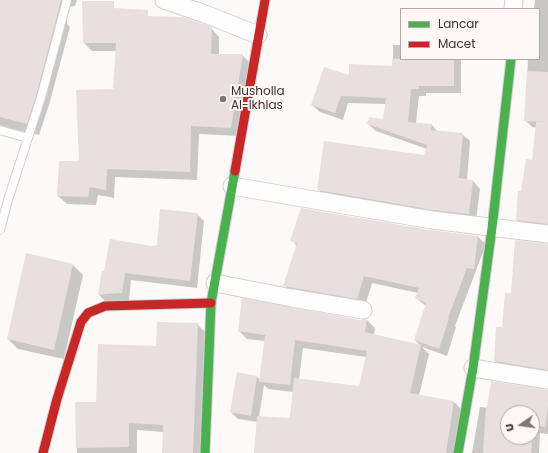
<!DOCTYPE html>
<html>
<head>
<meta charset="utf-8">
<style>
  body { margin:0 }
  #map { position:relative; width:548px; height:453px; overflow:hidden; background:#fdf9f9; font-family:Poppins,sans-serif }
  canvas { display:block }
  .legend { position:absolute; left:400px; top:8px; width:140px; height:52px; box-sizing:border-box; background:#fff8f7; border:1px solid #b1a8a7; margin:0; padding:5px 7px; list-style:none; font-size:12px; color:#3d302e }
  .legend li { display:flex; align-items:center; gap:8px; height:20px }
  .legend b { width:20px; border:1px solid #b1a8a7 }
  .north { position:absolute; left:500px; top:405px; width:40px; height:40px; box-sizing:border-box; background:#fff8f7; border:1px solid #b1a8a7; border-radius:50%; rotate:257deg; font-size:11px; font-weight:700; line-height:16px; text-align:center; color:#3d302e }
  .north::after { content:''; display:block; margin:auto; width:14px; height:18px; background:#807675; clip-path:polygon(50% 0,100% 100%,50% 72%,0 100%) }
</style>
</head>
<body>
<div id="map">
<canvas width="548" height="453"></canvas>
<ul class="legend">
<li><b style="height:5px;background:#4caf50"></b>Lancar</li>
<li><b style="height:5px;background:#c62828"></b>Macet</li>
</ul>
<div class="north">U</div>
</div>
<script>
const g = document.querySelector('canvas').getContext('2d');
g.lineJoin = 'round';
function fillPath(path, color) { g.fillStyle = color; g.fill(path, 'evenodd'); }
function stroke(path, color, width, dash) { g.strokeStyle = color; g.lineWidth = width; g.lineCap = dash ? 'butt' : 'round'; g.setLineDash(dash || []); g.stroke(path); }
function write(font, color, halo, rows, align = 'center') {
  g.font = font + ' Poppins,sans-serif'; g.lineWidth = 4; g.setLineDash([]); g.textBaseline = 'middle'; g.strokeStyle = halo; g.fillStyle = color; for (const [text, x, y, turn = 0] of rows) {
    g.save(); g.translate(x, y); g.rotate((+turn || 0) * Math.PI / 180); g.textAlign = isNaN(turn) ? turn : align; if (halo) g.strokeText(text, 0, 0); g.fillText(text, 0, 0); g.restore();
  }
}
const shadow = new Path2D(`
  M0 0H77L75 6 67 7V24L70 27 49 105 39 135 0 126Z
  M535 0H548V230L524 227 517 220 522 193 533 161 537 128 532 127 525 120 528 59H539V9H534Z
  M83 15 211 28 219 37V55H242L250 63 239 136 199 134 197 180 115 177 114 198 98 195 96 205 67 204 58 196 80 162 114 90 116 51H92L84 43Z
  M393 45H401V59H461V93H426V96H419L416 123 432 125 438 132 462 134 470 141 467 180 473 181 480 189 476 221 326 197 318 190 425 156 427 149 376 131 368 124 384 120 386 104 348 103 343 120 320 112 312 105 350 77 393 67Z
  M197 214 204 221 197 288 131 280 129 300 106 302 99 295 103 272 158 246Z
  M430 231 478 237 486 244 455 326 456 327 447 356 422 347 429 354 419 396 454 402 462 410 454 453H255L258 422 238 419 231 412 257 377 261 380 265 341 247 339 239 331 367 320 375 328 374 335 421 346 415 340 426 306 416 298 418 293 372 283 365 306 292 293 285 286 297 246 292 240ZM303 348 366 357 360 387 299 379ZM264 385 268 389 293 392 290 419 259 417Z
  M548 245V376L502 368 495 361 512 294Z
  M73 265 83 275 64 359 18 349 8 339Z
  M197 324 205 332 201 453H163L164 432 137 430V453H77L76 403 97 402 157 347Z
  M548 390V434L540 433 539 453H472L480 407 488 408ZM508 413H532V437H508Z`);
const building = new Path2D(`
  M0 0H61L37 92 27 124 0 117Z
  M82 1H114V8L148 10V16L183 17 212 27 211 54H243L231 128 191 126 190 172 107 169 106 190 90 187 88 197 57 196 59 161H79L76 90 113 89 116 43H83Z
  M392 59H454V86H419V89H411L408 122 432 124 431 130 463 133 459 178 473 180 469 214 433 210 317 190 324 141 424 155 427 145 367 124 369 117 383 119 386 98 341 96 335 113 311 105 324 67 349 75V64L392 66Z
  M527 71 548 72V122L524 121Z
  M536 122H548V224L516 220 518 191H521L526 159 532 160Z
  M301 208 430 230 478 236 474 269 467 268 448 318H449L439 349 414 340 426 303 415 298 419 288 364 276 357 299 283 286 297 243 290 241Z
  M160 209 198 213 190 281 125 273 122 293 105 294 98 295 102 271H104L110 239 152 246 157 245Z
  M515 240 548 244V370L494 361 496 327H502L505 293H511Z
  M26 253 73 264 54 350 7 339Z
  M242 298 361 320 367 319 365 332 421 345 410 393 454 401 446 453H254L257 416 290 418 294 378 359 386 367 351 295 340 290 385 259 382 265 335 238 331Z
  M157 322 198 323 193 453H162L163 425 129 423V447L76 448 75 402H96L98 344 156 346Z
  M237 372 257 376 251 416 230 412Z
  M491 381 548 390V406L545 427 533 425 531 453H483L486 407H487ZM508 413H532V437H508Z`);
const lane = new Path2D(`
  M0 130 28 138
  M0 230 8 200 42 94 67 0`);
const street = new Path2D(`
  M164 0 205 14 258 35
  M513 9 514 0
  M232 186 432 220 548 234
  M215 283 292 298 363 310
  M473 368 548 380`);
const fast = new Path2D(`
  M205 453 211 303 235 171
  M458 453 473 368 492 228 511 59`);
const jam = new Path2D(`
  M235 171 265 0
  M43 453 57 399 81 322 88 313 105 306 211 303`);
const markers = [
  [223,99,4,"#807675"]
];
const poiNames = [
  ["Musholla",231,92],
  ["Al-Ikhlas",231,106]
];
fillPath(shadow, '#0003');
fillPath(building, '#e8dfde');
stroke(lane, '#d6cfce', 10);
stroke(street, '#d6cfce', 19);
stroke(fast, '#d6cfce', 11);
stroke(jam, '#d6cfce', 11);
stroke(lane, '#fffefe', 8);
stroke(street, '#fffefe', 17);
stroke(fast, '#4caf50', 9);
stroke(jam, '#c62828', 9);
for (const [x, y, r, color] of markers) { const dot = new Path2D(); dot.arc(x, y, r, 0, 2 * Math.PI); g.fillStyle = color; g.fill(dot); stroke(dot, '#fff8f7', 1.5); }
write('12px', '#3d302e', '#fff8f7', poiNames, 'left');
</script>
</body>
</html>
